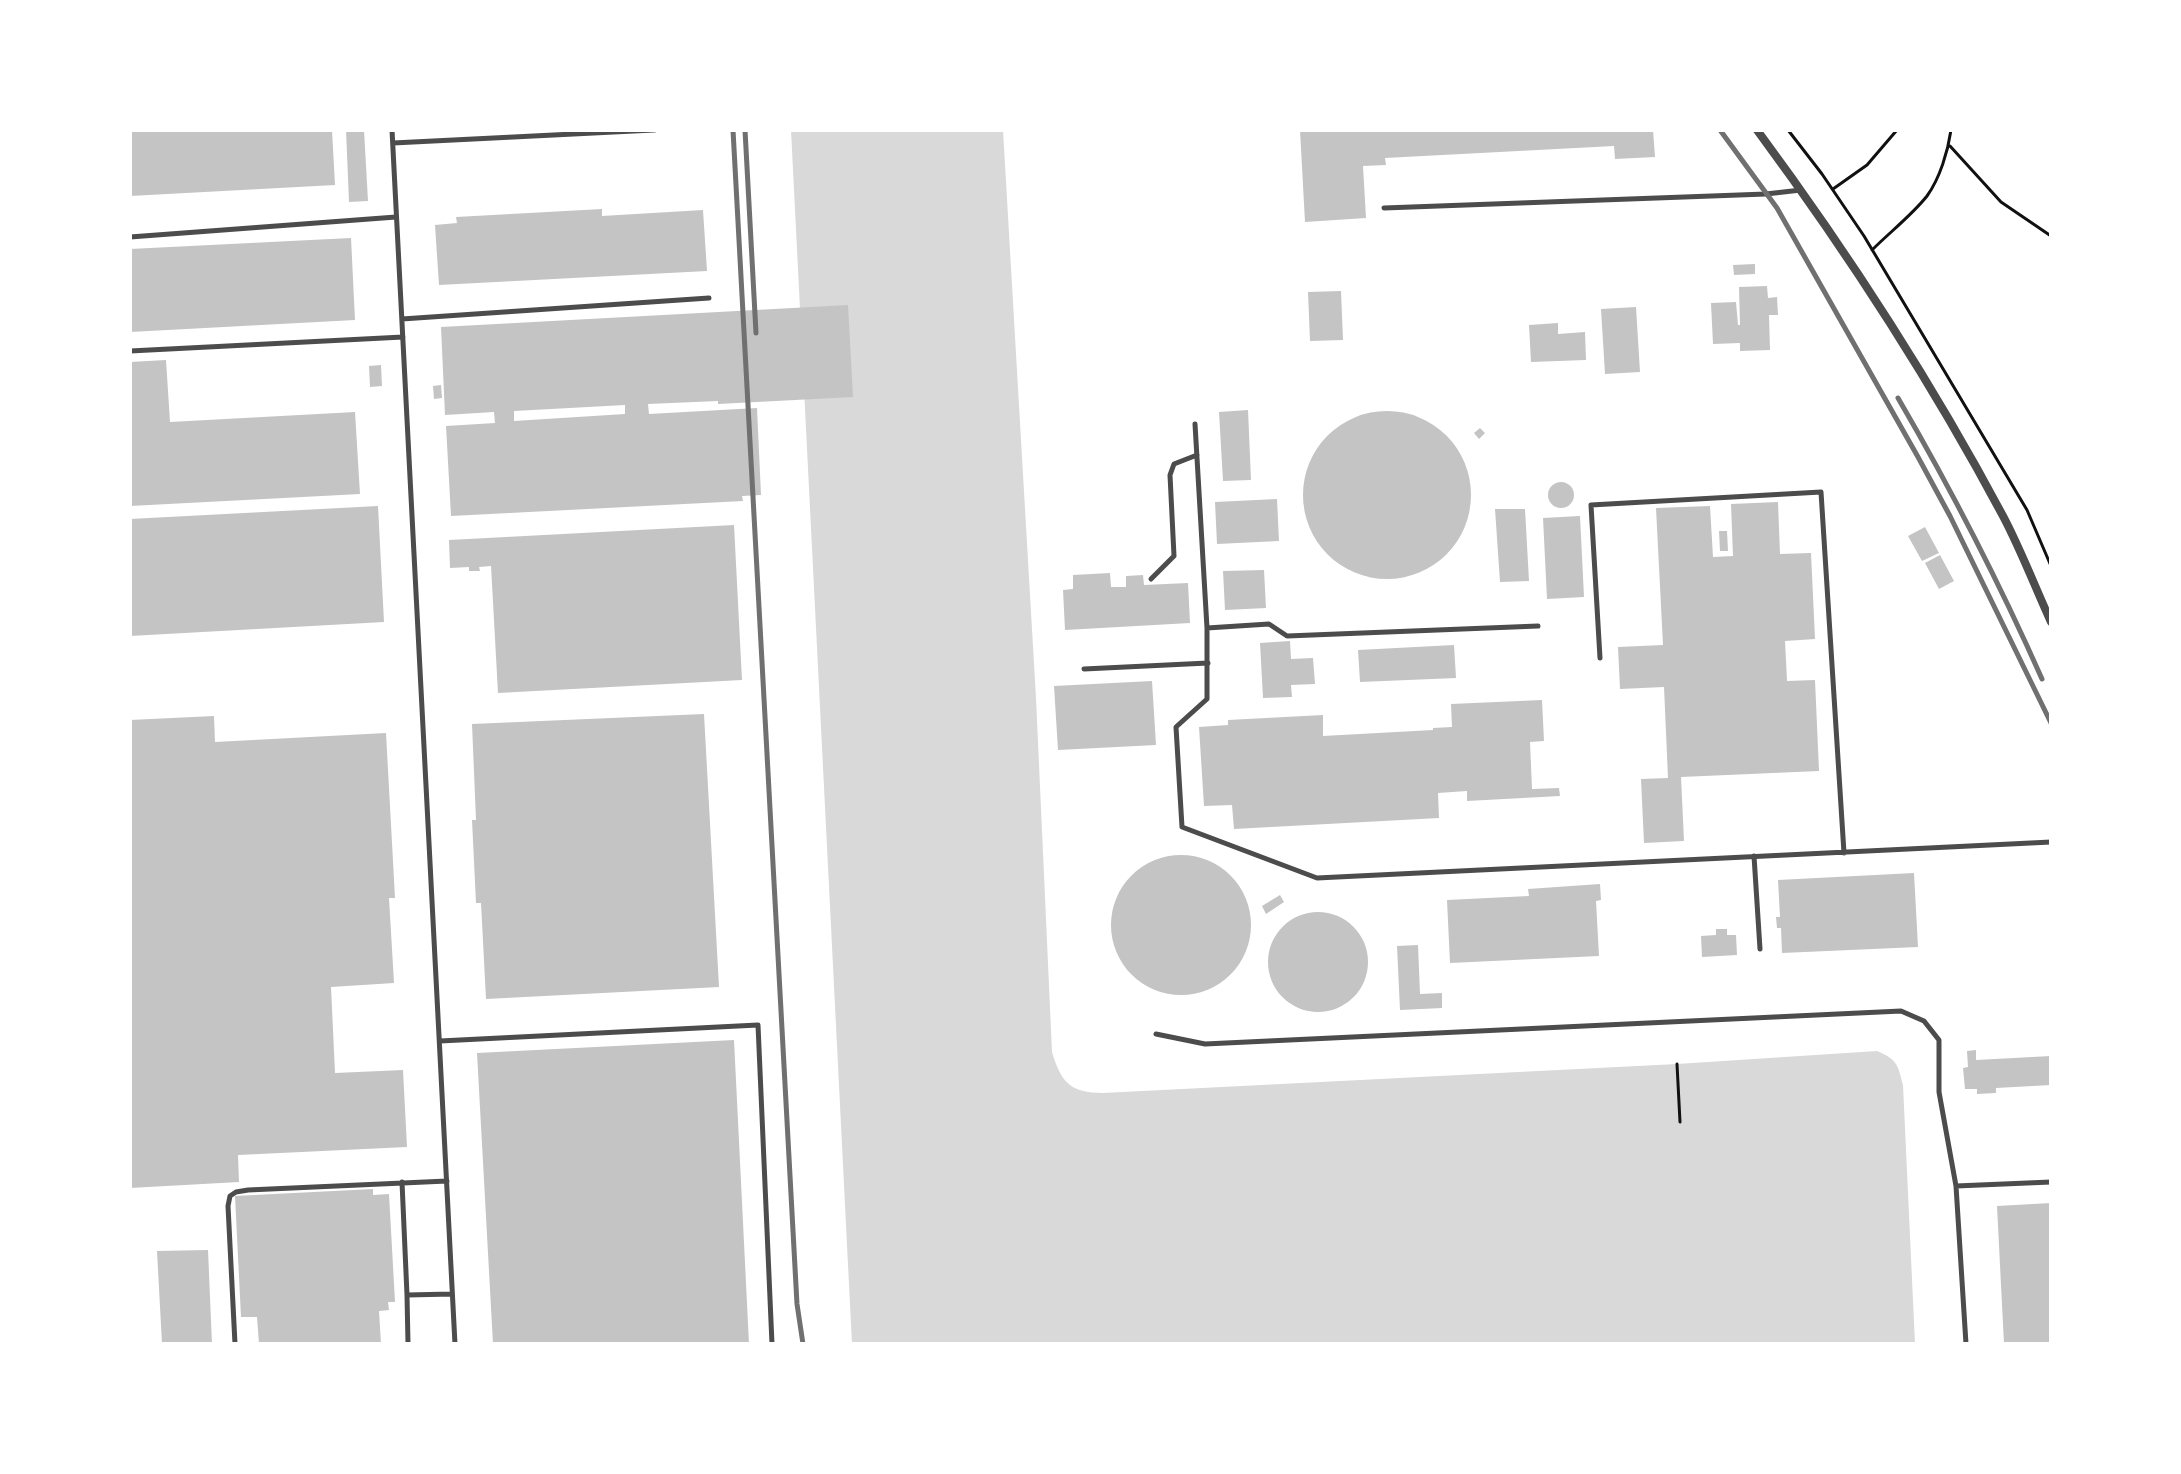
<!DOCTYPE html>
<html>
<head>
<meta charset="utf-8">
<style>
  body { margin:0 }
  #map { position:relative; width:2181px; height:1474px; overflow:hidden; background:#fff; font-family:Spectral,serif }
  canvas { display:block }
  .frame { position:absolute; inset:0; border:132px solid #fff; pointer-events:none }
</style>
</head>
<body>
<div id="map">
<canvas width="2181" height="1474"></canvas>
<div class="frame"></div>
</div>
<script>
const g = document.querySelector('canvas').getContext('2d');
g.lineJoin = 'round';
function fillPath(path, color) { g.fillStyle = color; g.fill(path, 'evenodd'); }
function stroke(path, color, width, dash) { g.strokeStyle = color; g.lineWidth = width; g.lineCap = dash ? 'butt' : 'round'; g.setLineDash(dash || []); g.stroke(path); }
const water = new Path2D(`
  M791 130H1003L1036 698 1052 1052C1061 1082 1070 1093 1103 1093L1677 1064 1877 1051C1897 1059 1898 1065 1903 1085L1915 1344H852Z`);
const building = new Path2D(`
  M130 130H332L335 185 130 196Z
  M346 130H364L368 201 349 202Z
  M1300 130H1653L1655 157 1615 159 1614 146 1385 158 1386 165 1363 166 1366 218 1305 222Z
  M602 209V216L703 210 707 271 439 285 435 225 457 223 456 217Z
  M351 238 355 320 130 332V249Z
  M1755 264V274L1734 275 1733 265Z
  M1767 286 1768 298 1777 297 1778 315H1769L1770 350 1740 351V343L1713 344 1711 303 1736 302 1738 325H1740L1739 287Z
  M1341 291 1343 340 1310 341 1308 292Z
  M848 305 853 397 718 404V401L648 404 649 414 757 408 761 495 742 496 743 501 451 516 446 426 495 423 494 412 445 415 441 327ZM625 405V414L514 421V411Z
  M1636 307 1640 372 1605 374 1601 309Z
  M1558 323V334L1585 332 1586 360 1531 362 1529 325Z
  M166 360 170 422 355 412 360 494 130 506V362Z
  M381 365 382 386 370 387 369 366Z
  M441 385 442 398 434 399 433 386Z
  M1248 410 1251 480 1223 481 1219 412Z
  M1303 495a84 84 0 1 1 168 0a84 84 0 1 1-168 0Z
  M1480 428 1485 433 1479 439 1474 433Z
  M1548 495a13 13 0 1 1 26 0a13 13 0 1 1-26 0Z
  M1277 499 1279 541 1217 544 1215 502Z
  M1778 502 1780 554 1811 553 1815 639 1785 641 1787 681 1815 680 1819 771 1681 777 1684 841 1644 843 1641 779 1668 778 1664 687 1620 689 1618 647 1663 645 1656 508 1710 506 1713 557 1733 556 1731 504Z
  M378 506 384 622 130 636V519Z
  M1495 509H1525L1529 581 1500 582Z
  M1580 516 1584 597 1547 599 1543 518Z
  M734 525 742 680 498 693 491 566 479 567 480 571H469V567L450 568 449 540Z
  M1925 527 1939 553 1922 561 1908 536Z
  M1719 531H1727L1728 551H1720Z
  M1940 555 1954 581 1939 589 1925 563Z
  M1264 570 1266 608 1225 610 1223 571Z
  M1110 573 1111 587H1126V576L1143 575 1144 585 1188 583 1190 623 1065 630 1063 590 1073 589V575Z
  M1290 641 1291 659 1313 658 1315 684 1291 685 1292 697 1263 698 1260 643Z
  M1454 645 1456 678 1360 682 1358 650Z
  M1152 681 1156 745 1058 750 1054 686Z
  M1542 700 1544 741 1530 742 1532 789 1559 788 1560 796 1467 801V791L1438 793 1439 818 1234 829 1232 805 1204 806 1199 727 1228 725V720L1323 715V736L1433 730V728L1452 727 1451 704Z
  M704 714 719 987 486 999 481 903H476L472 820H476L472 724Z
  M214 716 215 742 386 733 395 898H389L394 983 331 987 335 1073 403 1070 407 1147 238 1155 239 1182 130 1188V720Z
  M1111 925a70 70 0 1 1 140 0a70 70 0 1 1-140 0Z
  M1914 873 1918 947 1782 953 1781 928H1777L1776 917H1780L1778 880Z
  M1600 884 1601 900 1596 901 1599 956 1450 963 1447 900 1529 896 1528 889Z
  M1280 895 1284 902 1266 914 1262 906Z
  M1268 962a50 50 0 1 1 100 0a50 50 0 1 1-100 0Z
  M1716 929H1727V935H1736L1737 955 1702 957 1701 936 1716 935Z
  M1418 945 1420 994 1442 993V1008L1400 1010 1397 946Z
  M734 1040 749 1344H493L477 1053Z
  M1976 1050V1060L2051 1056V1085L1996 1088V1093L1977 1094V1089H1965L1963 1068 1968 1067 1967 1051Z
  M373 1189V1195L389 1194 395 1302H388L389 1310 379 1311 381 1344H259L257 1317H241L235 1196Z
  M2051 1203V1344H2004L1997 1206Z
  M208 1250 212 1344H162L157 1251Z`);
const path = new Path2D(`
  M1788 130 1822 174 1864 236 2027 510 2051 566
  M1950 146 2001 202 2051 236
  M1833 189 1867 165 1897 130
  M1872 250C1890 232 1912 215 1927 196 1940 178 1948 151 1951 130
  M1677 1064 1680 1122`);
const service = new Path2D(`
  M392 130 455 1344
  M393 143 654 130
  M1384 208 1766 194 1801 190
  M130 237 396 217
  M402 319 709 298
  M130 351 403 337
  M1195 424 1207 628
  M1151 579 1174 556 1170 475 1174 464 1197 455
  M1538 626 1287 636 1269 624 1207 628V699L1176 727 1182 827 1317 878 2051 842
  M1600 658 1591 505 1821 492 1844 853
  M1084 669 1208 663
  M1754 856 1760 949
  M1156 1034 1205 1044 1901 1011 1924 1021 1939 1040V1092L1956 1186
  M440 1041 758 1025 772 1344
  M402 1182 407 1295
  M235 1344 228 1206 230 1196 236 1192 248 1190 447 1181
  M408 1344 407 1295 452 1294
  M1966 1344 1956 1186 2051 1182`);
const minor = new Path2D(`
  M1757 130C1848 253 1931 381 2003 516 2021 550 2035 587 2051 622`);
const rail = new Path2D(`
  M733 130 797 1304 803 1344
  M745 130 756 333
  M1720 130 1777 208 1918 457 1950 516 2051 723
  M1898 398C1951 489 1999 582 2042 679`);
fillPath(water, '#d9d9d9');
fillPath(building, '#c4c4c4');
stroke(path, '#111', 3);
stroke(service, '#4c4c4c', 5);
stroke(minor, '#4c4c4c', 8);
stroke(rail, '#707070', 5);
</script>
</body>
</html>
